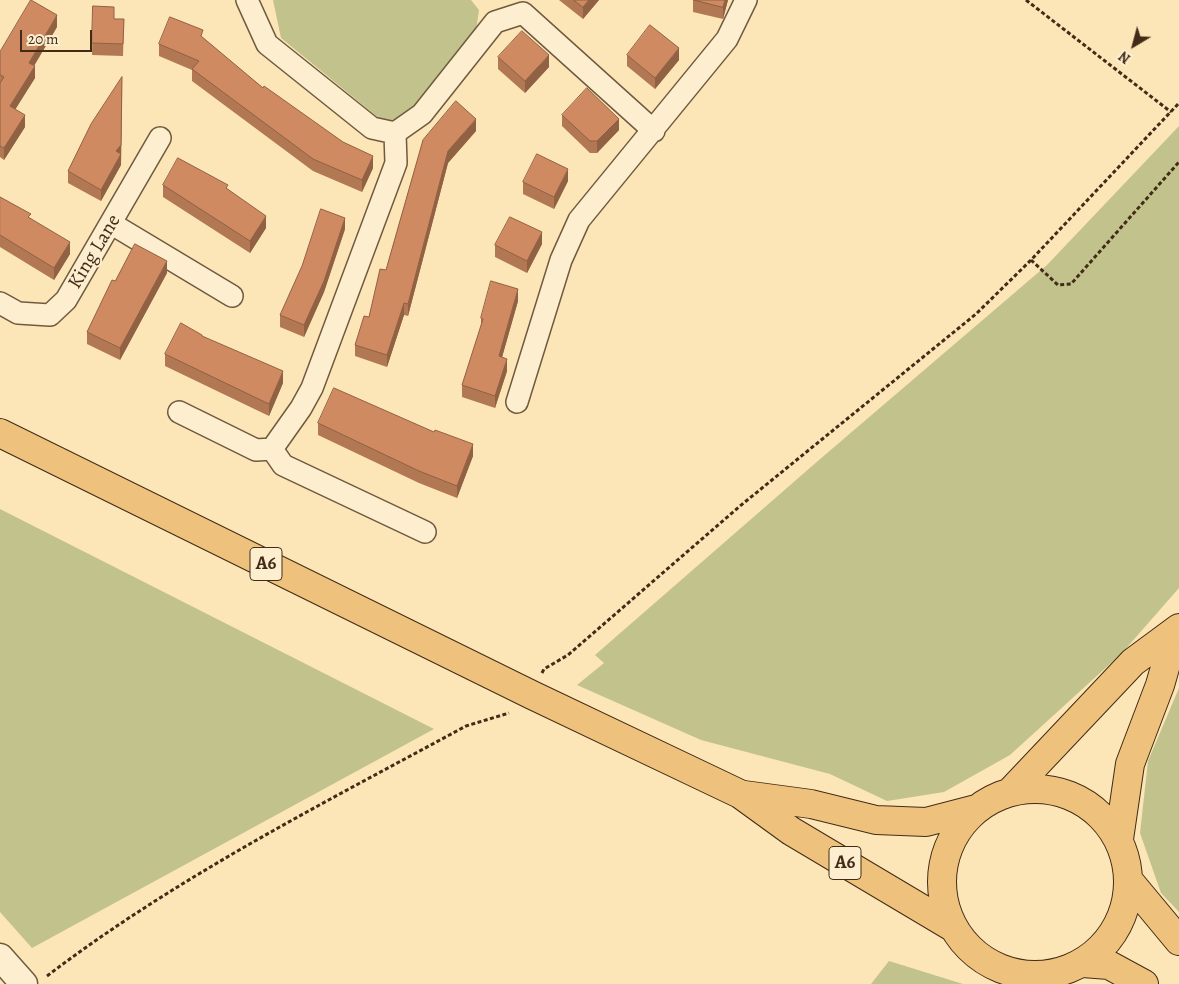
<!DOCTYPE html>
<html>
<head>
<meta charset="utf-8">
<style>
  body { margin:0 }
  #map { position:relative; width:1179px; height:984px; overflow:hidden; background:#fce5b7; font-family:Alegreya,serif }
  canvas { display:block }
  .north { position:absolute; left:1109px; top:20px; width:50px; height:50px; -webkit-text-stroke:4px #fdeed0; paint-order:stroke; rotate:217deg; font-size:14px; font-weight:700; line-height:20px; text-align:center; color:#422c17 }
  .north::after { content:''; display:block; margin:auto; width:18px; height:22px; background:#422c17; clip-path:polygon(50% 0,100% 100%,50% 72%,0 100%) }
  .scale { position:absolute; left:20px; top:30px; width:72px; height:22px; box-sizing:border-box; border:2px solid #422c17; border-top:0; padding-left:6px; font-size:15px; line-height:18px; white-space:nowrap; color:#422c17; -webkit-text-stroke:4px #fdeed0; paint-order:stroke }
</style>
</head>
<body>
<div id="map">
<canvas width="1179" height="984"></canvas>
<div class="north">N</div>
<div class="scale">20 m</div>
</div>
<script>
const g = document.querySelector('canvas').getContext('2d');
g.lineJoin = 'round';
function fillPath(path, color) { g.fillStyle = color; g.fill(path, 'evenodd'); }
function stroke(path, color, width, dash) { g.strokeStyle = color; g.lineWidth = width; g.lineCap = dash ? 'butt' : 'round'; g.setLineDash(dash || []); g.stroke(path); }
function write(font, color, halo, rows, align = 'center') {
  g.font = font + ' Alegreya,serif'; g.lineWidth = 4; g.setLineDash([]); g.textBaseline = 'middle'; g.strokeStyle = halo; g.fillStyle = color; for (const [text, x, y, turn = 0] of rows) {
    g.save(); g.translate(x, y); g.rotate((+turn || 0) * Math.PI / 180); g.textAlign = isNaN(turn) ? turn : align; if (halo) g.strokeText(text, 0, 0); g.fillText(text, 0, 0); g.restore();
  }
}
const green = new Path2D(`
  M273 0H471L479 10 476 31 406 117 394 122 380 119 281 38Z
  M1179 126V588L1122 653 1010 755 944 792 887 801 830 774 701 740 577 685 604 663 595 655 819 460 1047 265Z
  M0 509 434 729 32 948 0 912Z
  M1179 688V912L1161 893 1140 833 1148 761Z
  M889 961 963 984H871Z`);
const path = new Path2D(`
  M1026 0 1171 112
  M1031 260 1058 285 1071 284 1179 162
  M542 673 544 669 568 655 740 506 976 314 1031 260 1179 103
  M47 976C177 877 322 804 466 726L509 713`);
const minor = new Path2D(`
  M247 0 267 44 372 128 395 133 396 163 312 388 301 408 272 449
  M395 133 422 114 495 22 523 13 654 131
  M112 224 232 296
  M0 303 18 313 50 315 66 300 160 138
  M517 402 561 260 579 220 727 39 746 0
  M179 412 256 450 272 449
  M272 449 283 465 425 532`);
const tertiary = new Path2D(`
  M0 957 24 984`);
const trunk = new Path2D(`
  M0 433 532 695 740 794 791 831 954 928
  M942 882a93 93 0 1 1 186 0a93 93 0 1 1-186 0Z
  M1011 791 1133 662 1179 628
  M744 795 811 804 876 820 926 822 976 809
  M1119 839 1130 764 1160 685 1175 633
  M1130 882 1179 941
  M1083 963 1109 965 1144 984`);
const wall = new Path2D(`
  M559 0H599L583 19Z
  M693 0H728L723 19 693 12Z
  M93 6 114 19H124L123 56 92 55Z
  M57 27 34 66 35 78 15 109 25 127 4 160 0 157V52Z
  M203 38 263 88 373 168 362 192 313 171 192 81V70L159 56V44Z
  M627 55 679 60 655 89 627 66Z
  M498 57 549 67 525 93 498 69Z
  M122 77 121 165 101 201 68 183V171Z
  M562 115 619 130 597 153H590L562 126Z
  M476 131 448 163 408 316 404 315 387 367 355 356V345L369 317 386 270 423 140Z
  M568 181 554 209 523 194V182Z
  M163 185 228 189 266 228 250 253 163 197Z
  M0 197 31 219 70 254 54 280 0 247Z
  M345 229 324 292 304 337 280 327V315Z
  M542 244 527 273 495 257V245Z
  M167 273 120 360 87 344V332L115 281Z
  M518 301 502 357 507 371 495 408 462 397V385L481 327V318Z
  M202 337 283 383 269 416 165 366V354Z
  M318 423 473 456 457 498 419 483 318 435Z`);
const shadedWall = new Path2D(`
  M589 0H599L583 19V7Z
  M725 0H728L723 19V7Z
  M57 15V27L29 74V63Z
  M679 48V60L655 89V78Z
  M549 55V67L525 93V81Z
  M35 66V78L10 118V106Z
  M122 77 121 165 101 201V190L116 151Z
  M25 115V127L4 160V148Z
  M476 119V131L448 163 408 316V304L448 151Z
  M619 119V130L597 153V141Z
  M373 156V168L362 192V180Z
  M568 169V181L554 209V197Z
  M266 216V228L250 253V241Z
  M345 218V229L324 292 304 337V325Z
  M542 232V244L527 273V261Z
  M70 242V254L54 280V268Z
  M167 261V273L120 360V348Z
  M518 289V301L499 368V356Z
  M404 303V315L387 367V355Z
  M507 359V371L495 408V396Z
  M283 371V383L269 416V404Z
  M473 444V456L457 498V486Z`);
const building = new Path2D(`
  M31 0 57 15 29 63 35 66 10 106 25 115 4 148 0 146V83L4 77 0 75V52Z
  M574 0H589L583 7Z
  M694 0H725L723 7Z
  M93 6 114 7V19H124L123 44 92 43Z
  M170 17 203 30 201 36 263 88 264 86 343 142 373 156 362 180 313 159 192 69 199 61 159 44Z
  M650 25 679 48 655 78 627 55Z
  M522 31 549 55 525 81 498 57Z
  M122 77 121 145 116 151 121 154 101 190 68 171 91 124Z
  M587 88 619 119 597 141H590L562 115Z
  M456 101 476 119 448 151 408 304 404 303 387 355 355 345 364 316 369 317 380 269 386 270 423 140Z
  M537 154 568 169 554 197 523 182Z
  M178 158 228 185 226 188 266 216 250 241 163 185Z
  M0 197 31 214 28 217 70 242 54 268 0 235Z
  M321 209 345 218 324 281 304 325 280 315 302 266Z
  M510 217 542 232 527 261 495 245Z
  M135 244 167 261 120 348 87 332 112 280 115 281Z
  M491 281 518 289 499 356 507 359 495 396 462 385 483 319 481 318Z
  M181 323 202 335V336L283 371 269 404 165 354Z
  M334 388 434 432 435 430 473 444 457 486 419 471 318 423Z`);
const shields = [
  [266,564,32],
  [845,863,32]
];
const shieldNames = [
  ["A6",266,564],
  ["A6",845,863]
];
const streetNames = [
  ["King Lane",95,252,-59]
];
fillPath(green, '#c2c38c');
stroke(minor, '#705a3f', 24);
stroke(tertiary, '#705a3f', 29);
stroke(trunk, '#422c17', 30);
stroke(path, '#422c17', 3, [4, 2.5]);
stroke(minor, '#fdeed0', 21);
stroke(tertiary, '#fdeed0', 26);
stroke(trunk, '#eec27c', 28);
fillPath(wall, '#b27753');
fillPath(shadedWall, '#916144');
fillPath(building, '#cf8a61');
stroke(building, '#916144', 1);
for (const [x, y, w] of shields) { const box = new Path2D(); box.roundRect(x - w / 2, y - 16.5, w, 33, 4); g.fillStyle = '#fdeed0'; g.fill(box); stroke(box, '#422c17', 1); }
write('bold 19px', '#422c17', null, shieldNames);
write('20px', '#422c17', '#fdeed0', streetNames);
</script>
</body>
</html>
